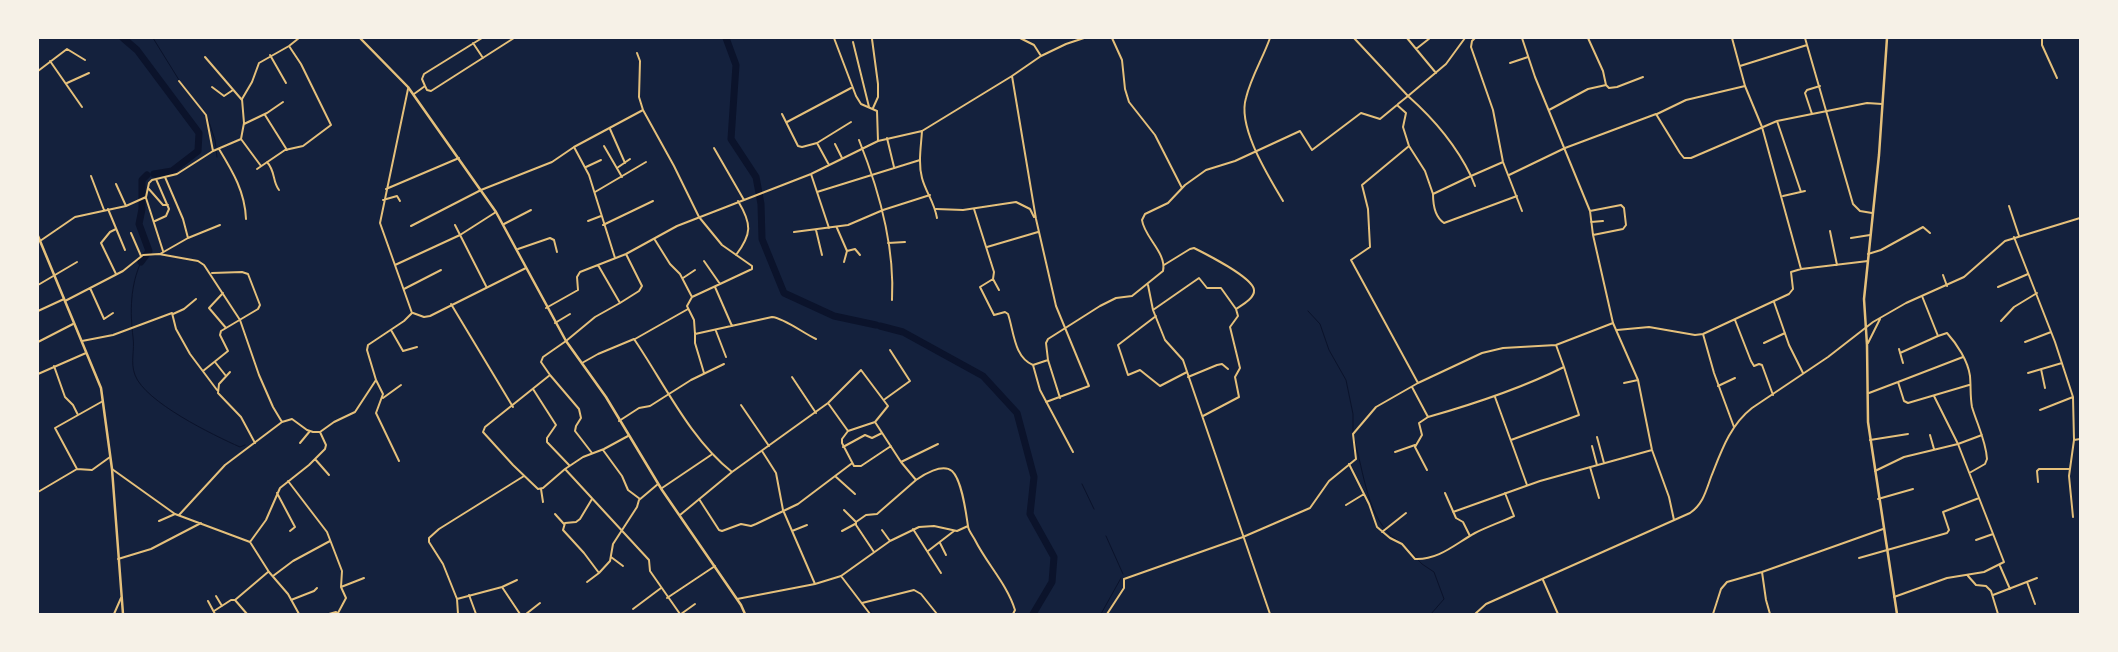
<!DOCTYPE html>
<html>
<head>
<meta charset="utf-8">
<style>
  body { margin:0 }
  #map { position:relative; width:2118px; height:652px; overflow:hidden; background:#14213d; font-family:"Space Grotesk",sans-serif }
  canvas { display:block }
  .frame { position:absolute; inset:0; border:39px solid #f6f1e7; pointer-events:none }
</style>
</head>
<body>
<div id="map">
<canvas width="2118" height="652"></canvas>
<div class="frame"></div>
</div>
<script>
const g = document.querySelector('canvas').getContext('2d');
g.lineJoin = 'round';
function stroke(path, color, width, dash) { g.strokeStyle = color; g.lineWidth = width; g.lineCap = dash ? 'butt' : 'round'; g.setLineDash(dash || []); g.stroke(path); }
const stream = new Path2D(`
  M153 38 179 80
  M207 116 215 140 217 157
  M141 262C130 286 130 312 133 337 135 350 130 362 135 375 145 402 213 435 240 447L245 445
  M1308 311 1320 324 1329 350 1346 380 1353 414V433
  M1354 439C1364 471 1367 521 1397 540
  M1082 484 1094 509
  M1106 536 1123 574
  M1403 544 1422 564 1434 572 1444 599 1431 614
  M866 605 872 614
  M1101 614 1121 578`);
const river = new Path2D(`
  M123 38 137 50 199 133 198 151 172 171 154 174
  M726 38 736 65 731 139 756 177 761 204 762 239 784 293 834 316 876 325
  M141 262 149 251 139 224 142 209V180L147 175
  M880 326 903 332 983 376 1017 413 1034 477 1030 514 1054 557 1052 582 1033 614`);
const minor = new Path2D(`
  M834 38 856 96 861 104 877 111 878 141
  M1020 38 1034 45 1041 56
  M1112 38 1122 60 1125 89 1129 102 1155 135 1182 188
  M1270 38C1263 58 1251 77 1246 98 1237 127 1269 177 1283 201
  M1354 38 1408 96 1398 104
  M1407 38 1436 73
  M1475 38 1472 41 1471 47 1493 110 1503 162 1522 211
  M1522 38 1535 77 1590 211 1593 235 1613 323 1638 380 1652 450 1669 497 1674 520
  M1732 38 1745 86 1762 127 1801 269 1868 261
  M1805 38 1853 204 1860 211 1872 213
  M2042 38V45L2057 78
  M872 39 878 84V97L873 108
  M853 42 869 107
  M473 43 483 58
  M1416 49 1430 38
  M637 53 640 61 639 97 643 110 674 166 699 217 722 245 752 266V269L720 284
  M270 55 286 83
  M205 57 242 100
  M50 61 82 107
  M1510 63 1528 57
  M1740 66 1807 45
  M38 71 67 49 85 60
  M1012 76 1036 219 1056 306 1089 386 1046 402
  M179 81 206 115 213 151
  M67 83 89 73
  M1606 85 1609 88 1617 87 1643 77
  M425 86 427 90 431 91 514 38
  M212 87 224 96 233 90
  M408 89 380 223 412 313
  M414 94 425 86 422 79 424 74 482 38
  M1549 110 1588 89 1606 85 1603 71 1588 38
  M782 114 798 146 802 147 817 143 829 165
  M1657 114 1686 100 1745 86
  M1812 114 1805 93 1807 90 1820 86
  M265 115 287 150
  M1777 121 1801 192
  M787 122 851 88
  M244 124 267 113 283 102
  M610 129 625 163
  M922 131C921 147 918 163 922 178 926 193 934 201 937 218
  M887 138 894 167
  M241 139 261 166
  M859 140C879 190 895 245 892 300
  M817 143 851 122
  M835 144 842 158
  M604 146 622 177
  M1409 146 1362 185 1368 209 1370 247 1351 260 1418 383
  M574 147 643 110
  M714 148 744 200
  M219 149C233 172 245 192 246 219
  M267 162C276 172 272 181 279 190
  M586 167 601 160
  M617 168 630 159
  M257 169 285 150 303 146 331 125 301 64 289 46
  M811 174 829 228
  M1509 175 1565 148 1656 114 1680 153 1684 158H1691L1777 121 1867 103 1882 104
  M91 176 104 210
  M165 177 183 219 188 238
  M116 184 126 206
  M1475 186 1471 176 1503 162
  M148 188 163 205H168
  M386 189 459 158
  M595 192 646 162
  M817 192 920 160
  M1433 194C1433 204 1435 217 1444 223L1517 196
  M1783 196 1805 191
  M146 198 163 251
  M383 200 397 196 400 201
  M2009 206 2019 236
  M108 209 125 250
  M936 209 963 210 1016 202 1030 209 1034 217
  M974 209 994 272 993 279 980 287 994 315 1005 312 1008 314C1014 332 1014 357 1033 365L1048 360 1046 343 1048 339 1100 306 1116 298 1132 296 1163 271C1167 253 1144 237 1142 220L1145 214 1168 203 1185 185 1206 170 1235 161 1300 131 1312 150 1361 113 1380 119 1397 105 1406 113 1403 127 1409 146 1425 171 1433 194 1471 176C1456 145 1434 119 1408 96L1446 64 1465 38
  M1590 211 1621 205 1624 208 1626 225 1623 229 1593 235
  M155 221 166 216 169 209 156 179
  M588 221 601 216
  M1591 222 1603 221
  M504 224 531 210
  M455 225 486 286
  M603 225 653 201
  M411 226 481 190 552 162 574 147 589 175 615 258
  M837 228 847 251 855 249 860 255
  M116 229 110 232 101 243 116 274
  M816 230 822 255
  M1830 231 1837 265
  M794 232 848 225 883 210 930 195
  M131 233 141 256
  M2014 237 2055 342 2073 397 2074 440 2069 476 2073 517
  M1851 238 1870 235
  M655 240 670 264 680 274 692 297 687 306 694 320 695 334 772 317C784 318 803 333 816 339
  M40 241 75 217 126 206 146 197 149 183 152 180 177 174 213 151 241 139 244 123 242 99 252 82 259 63 289 46 299 38
  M888 243 905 242
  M987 247 1038 232
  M518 249 550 238 554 240 557 252
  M160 254 188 238 220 225
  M1868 254 1881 250 1923 227 1930 233
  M736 255C752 234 752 224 738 201
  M844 262 847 251
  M395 265 460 235 496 212
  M1164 265 1190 249 1194 248C1206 254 1253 278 1254 290 1255 298 1242 305 1236 309L1238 316 1230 327 1240 368 1235 377 1239 397 1203 416
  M1943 275 1947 286
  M683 278 695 270
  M993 279 999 290
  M38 285 77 262
  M1148 285 1153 310 1165 340 1183 360 1270 614
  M715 287 732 326
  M1998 287 2028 274
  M90 288 104 319 113 313
  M404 289 441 270
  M223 293 209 308 226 328
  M1922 296 1938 336 1947 333C1957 344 1968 361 1970 376 1971 387 1970 396 1972 407 1977 424 1986 441 1987 459L1985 464 1971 472
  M692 297 720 284 704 261
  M65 301 123 271 143 255 159 254 198 261 204 265 240 320 259 375 273 407 282 422
  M1774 302 1789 345 1803 373
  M620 303 639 291 642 286 626 254
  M451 304 513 407
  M546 308 578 290 577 277 580 272 626 254 677 226 811 174 878 141 922 131 1012 76 1041 56 1066 44 1084 38
  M1153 310 1199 278 1207 288H1221L1236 309
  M38 311 64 299
  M413 313 424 317 430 316 526 268
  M173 314 184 309 196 299
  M1156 316 1118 345 1128 375 1140 370 1160 386 1187 372
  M1735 320 1751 361 1754 366 1759 364 1762 365 1773 395
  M2001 321 2014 307 2037 293
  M555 323 570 314
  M391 330 403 351 417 347
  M1617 330 1649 327 1695 335 1703 334 1789 294 1793 289 1791 272 1801 269
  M716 331 726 357
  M695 334V343L704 373
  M1703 334 1714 373 1734 427
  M635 339 688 309
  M82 341 113 335 172 313 176 329 190 354 217 390
  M38 342 73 324
  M2025 342 2051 332
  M1764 343 1785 333
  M1868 343 1880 319
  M1899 349 1903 363
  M1900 353 1938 336
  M1048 360 1060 398
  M215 362 226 376
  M582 363 598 354 634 339C664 383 690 439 732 472
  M1033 365 1040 390 1073 452
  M54 366 65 397 73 405 78 415
  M2041 369 2045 388
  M203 371 228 351 220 335 221 331 258 309 260 305 248 274 242 272 212 273
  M230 372 219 384 218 393 241 417 255 443
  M2028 373 2062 363
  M38 374 86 353
  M550 375 579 409 581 418 576 426 575 431 592 453
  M792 377 816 413
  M1188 377 1217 365 1222 364 1228 369
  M376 380 383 394 376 413 399 461
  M1898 382 1963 357
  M1624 383 1638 380
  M1718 386 1735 378
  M1412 387 1428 417C1474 404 1520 389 1564 367L1556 345
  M533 389 556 425 547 438V442L569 465
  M1869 393 1898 382 1904 401 1908 403 1969 385
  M1934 396 1958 444 1982 435
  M1495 397 1527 485
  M383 398 401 385
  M885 399 910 381 890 350
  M828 403 848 431 875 422 901 462 916 480 877 514 866 515 856 522V525L874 552
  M741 405 769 446
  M2040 410 2073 397
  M619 421 639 408 650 406 691 380 724 364
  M848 431 842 439V443L854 466H861L891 446
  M1930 435 1934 449
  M628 436 604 449 583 457 565 469 649 560 650 571 680 614
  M1597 437 1604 463
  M1511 440 1579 415 1564 367
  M1870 440 1908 434
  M2074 440 2080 439
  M300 443 310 431
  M1592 446 1597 465
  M843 447 865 435 872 438 882 433
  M603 450 622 476 628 490 640 499
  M762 451 776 473 783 510 815 584
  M1395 452 1415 445
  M315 459 329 475
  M901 462 938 444
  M1349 464 1369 504 1377 527 1390 538 1402 544 1415 559C1439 560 1455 544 1475 533 1487 527 1501 522 1514 516L1505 493
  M1590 467 1599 498
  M77 469 55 428 103 401
  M112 469 175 514 250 542 269 572 288 594 299 614
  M565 469 543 488 538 489 513 465 483 432 485 427 550 375 541 362 543 357 566 341 595 317 620 303 598 265
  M1427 470 1415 447 1422 435 1419 423 1428 417
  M1875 471 1904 457 1958 444 2004 562 1984 572 1947 578 1894 597
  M835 476 855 494
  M916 480C923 475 942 463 952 471 962 480 966 513 968 526 968 530 973 536 975 540 987 564 1007 584 1015 610L1013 614
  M288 481 327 532 342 571 341 587 346 598 338 613
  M2038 482 2037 471 2039 469H2070
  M662 488 711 455
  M541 489 543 502
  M38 492 77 469 92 470 110 457
  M277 493 295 527 290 531
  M1445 493 1456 518 1463 522 1470 536
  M592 499 580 519 576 522 565 523 563 530 584 553 599 573 610 561 613 544 637 507 639 500 658 484
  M699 499 719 530 722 531 741 524 751 526 756 524 798 504 851 464
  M1878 499 1913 489
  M1346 505 1364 494
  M844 510 856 522
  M1453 512 1540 481 1652 450
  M555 514 564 524
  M179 515 225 465 282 422 292 419 307 430 313 432H320L334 422 355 412 376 380 367 350 368 345 404 321 412 313
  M680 515 732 472 828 403 861 370 888 406 875 422
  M159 521 175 514
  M913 529 941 573
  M882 530 890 541
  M792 531 807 525
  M842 531 855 524
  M1382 532 1406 513
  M1976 540 1993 534
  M250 542 266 520 280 488 309 465 325 449 326 445 320 432
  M940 543 946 555
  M928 551 954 531
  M611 557 623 566
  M1859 558 1947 533 1949 530 1943 512 1979 498
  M118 559 151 549 201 523
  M2000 566 2010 589
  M1762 572 1766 600 1770 614
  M273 576 293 561 330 541
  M841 576 870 614
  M1968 576 1976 585 1986 586 1991 591 1998 614
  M1543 580 1558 614
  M587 582 599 573
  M2027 582 2035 604
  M341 587 364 578
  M502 587 517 580
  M469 595 476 614
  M1993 595 2037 578
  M216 596 222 606
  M667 598 715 566
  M457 599 443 564 429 542V538L439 529 524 476
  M737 599 815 584 841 576 890 541 919 527 934 526 957 531 968 526
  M291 600 314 591 317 588
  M208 601 215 614
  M862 603 914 590 921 594 937 614
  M633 609 661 588
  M214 611 231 600H235
  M114 614 121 598
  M247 614 235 600 268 572
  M329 614 336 612 338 614
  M458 614 457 599 502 587 520 614
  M526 614 540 603
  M681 614 695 604
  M1107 614 1124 588V579L1243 537 1310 508 1329 481 1356 459 1353 434 1376 407 1418 383 1482 353 1503 348 1556 345 1613 323
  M1475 614 1486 604 1690 513C1703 504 1706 491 1711 477 1721 452 1730 425 1752 408L1828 357 1873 322 1906 303 1964 277 2005 241 2080 218
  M1713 614 1721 589 1727 582 1762 572 1883 529`);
const tertiary = new Path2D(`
  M1887 38 1879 155 1864 299 1867 345 1868 422 1897 614`);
const secondary = new Path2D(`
  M360 38 408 87 496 212 566 341 606 397 662 490 741 605 745 614
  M38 236 101 388 112 469 123 614`);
stroke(stream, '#0b132b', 1);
stroke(river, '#0b132b', 7);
stroke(minor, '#e5c07b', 2);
stroke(tertiary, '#e5c07b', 2.5);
stroke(secondary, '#e5c07b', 2.5);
</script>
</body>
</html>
